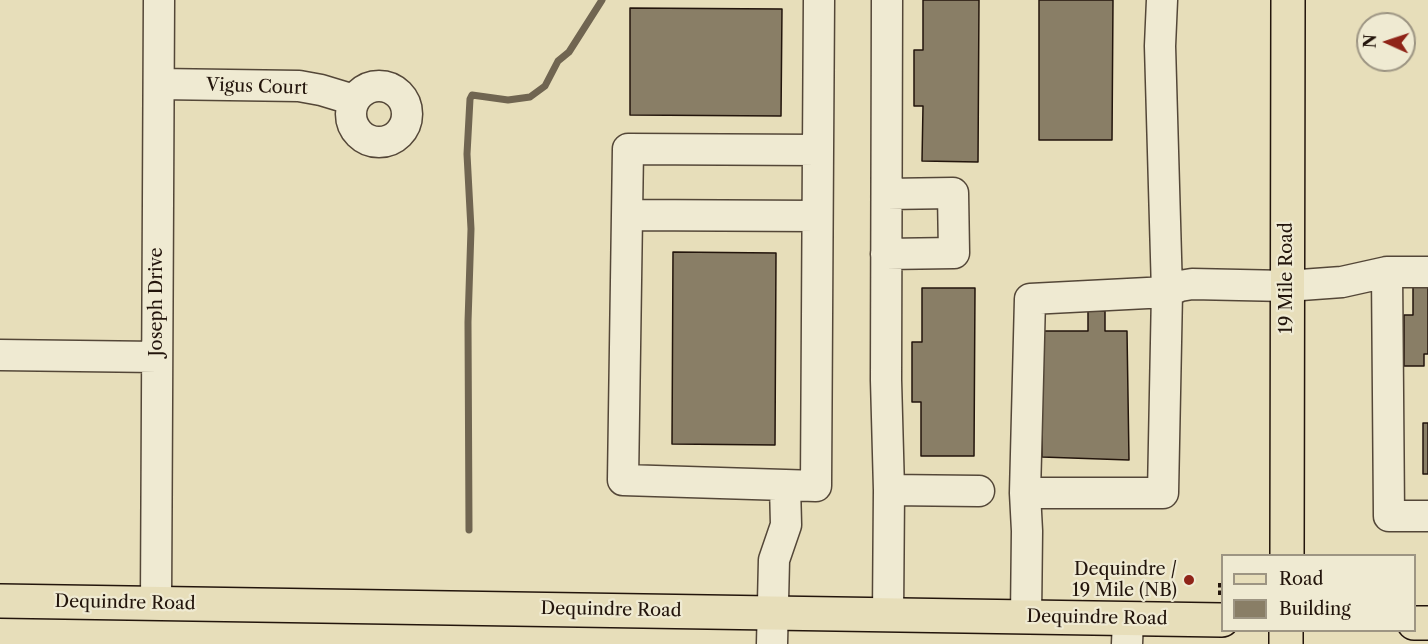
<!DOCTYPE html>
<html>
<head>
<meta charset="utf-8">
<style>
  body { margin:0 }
  #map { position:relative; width:1428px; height:644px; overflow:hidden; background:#e7deba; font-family:"Libre Caslon Text",serif }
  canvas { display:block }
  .legend { position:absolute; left:1221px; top:554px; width:195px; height:78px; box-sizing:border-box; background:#efead2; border:2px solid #9d9583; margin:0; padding:8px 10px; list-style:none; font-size:18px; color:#23150c }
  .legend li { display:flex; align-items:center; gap:12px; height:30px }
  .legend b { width:30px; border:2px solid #9d9583 }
  .north { position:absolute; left:1356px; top:12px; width:60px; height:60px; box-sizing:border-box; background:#efead2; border:2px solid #9d9583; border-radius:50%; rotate:273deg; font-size:16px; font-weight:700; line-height:24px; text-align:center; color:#23150c }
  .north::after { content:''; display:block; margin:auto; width:21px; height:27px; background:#8f2418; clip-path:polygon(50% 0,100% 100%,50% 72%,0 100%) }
</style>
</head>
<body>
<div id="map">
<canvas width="1428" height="644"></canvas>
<ul class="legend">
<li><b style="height:8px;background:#e7deba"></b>Road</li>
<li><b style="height:16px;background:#897e66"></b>Building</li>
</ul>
<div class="north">N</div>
</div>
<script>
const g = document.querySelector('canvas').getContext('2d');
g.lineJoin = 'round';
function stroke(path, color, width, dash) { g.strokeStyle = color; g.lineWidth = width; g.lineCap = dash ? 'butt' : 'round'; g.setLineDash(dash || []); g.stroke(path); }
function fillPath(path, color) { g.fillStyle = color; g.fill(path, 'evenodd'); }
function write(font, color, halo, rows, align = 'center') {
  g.font = font + ' "Libre Caslon Text",serif'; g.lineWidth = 4.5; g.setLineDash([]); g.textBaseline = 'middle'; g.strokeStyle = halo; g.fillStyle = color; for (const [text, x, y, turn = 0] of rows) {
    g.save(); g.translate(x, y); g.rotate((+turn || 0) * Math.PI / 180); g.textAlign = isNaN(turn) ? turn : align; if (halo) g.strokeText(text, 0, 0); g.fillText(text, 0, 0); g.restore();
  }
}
const stream = new Path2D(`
  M469 530 468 322 471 229 467 154 470 99 472 95 508 100 530 97 545 86 558 61 569 52 602 0`);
const building = new Path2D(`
  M923 0H979L978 162 922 161 923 106H914V50H923Z
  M1039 0H1113L1112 140H1039Z
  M630 8 782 9 781 116 630 115Z
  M673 252 776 253 775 445 672 444Z
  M1413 287H1428V354H1424V366H1404V315H1413Z
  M922 288H975L974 456H921V402H912V342H922Z
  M1088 311H1105V331H1127L1129 460 1042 457V331H1088Z
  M1423 423H1428V474H1423Z`);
const path = new Path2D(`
  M1220 595V581`);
const minor = new Path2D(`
  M887 0 886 380 889 490 888 615
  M1162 0 1160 46 1167 292 1180 286 1192 284 1287 286 1342 282 1387 272H1428
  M159 84 299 86 321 90 354 100
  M351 114a28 28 0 1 1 56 0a28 28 0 1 1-56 0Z
  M818 150 819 0
  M627 215 817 216
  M886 254 954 253 953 193 887 194
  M1387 272 1389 516H1428
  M0 355 157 357
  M889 490 979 491
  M1025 493H1163L1167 292 1030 299 1025 493 1027 531 1026 617
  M156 604 159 0
  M772 644 774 560 786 525 785 485 623 480 628 149 818 150 816 486 785 485
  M1127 644 1128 619`);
const major = new Path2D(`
  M1287 556 1288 0
  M0 601 1222 620
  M1414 623H1428
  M1286 644V630`);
const markers = [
  [1189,580,6,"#8f2418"]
];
const streetNames = [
  ["Vigus Court",257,87,2],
  ["19 Mile Road",1287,278,-90],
  ["Joseph Drive",157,302,-90],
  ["Dequindre Road",125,603,1],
  ["Dequindre Road",611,610,1],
  ["Dequindre Road",1097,618,1]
];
const poiNames = [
  ["Dequindre /",1177,570],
  ["19 Mile (NB)",1177,591]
];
stroke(stream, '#706551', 7);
fillPath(building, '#897e66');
stroke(building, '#23150c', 1.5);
stroke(minor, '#544738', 33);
stroke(major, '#23150c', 36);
stroke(path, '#23150c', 4, [4.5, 3]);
stroke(minor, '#efead2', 30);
stroke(major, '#e7deba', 33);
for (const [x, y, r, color] of markers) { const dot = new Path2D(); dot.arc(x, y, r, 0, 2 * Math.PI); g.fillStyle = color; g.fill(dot); stroke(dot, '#efead2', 2); }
write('18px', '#23150c', '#efead2', streetNames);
write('18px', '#23150c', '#efead2', poiNames, 'right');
</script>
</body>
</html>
